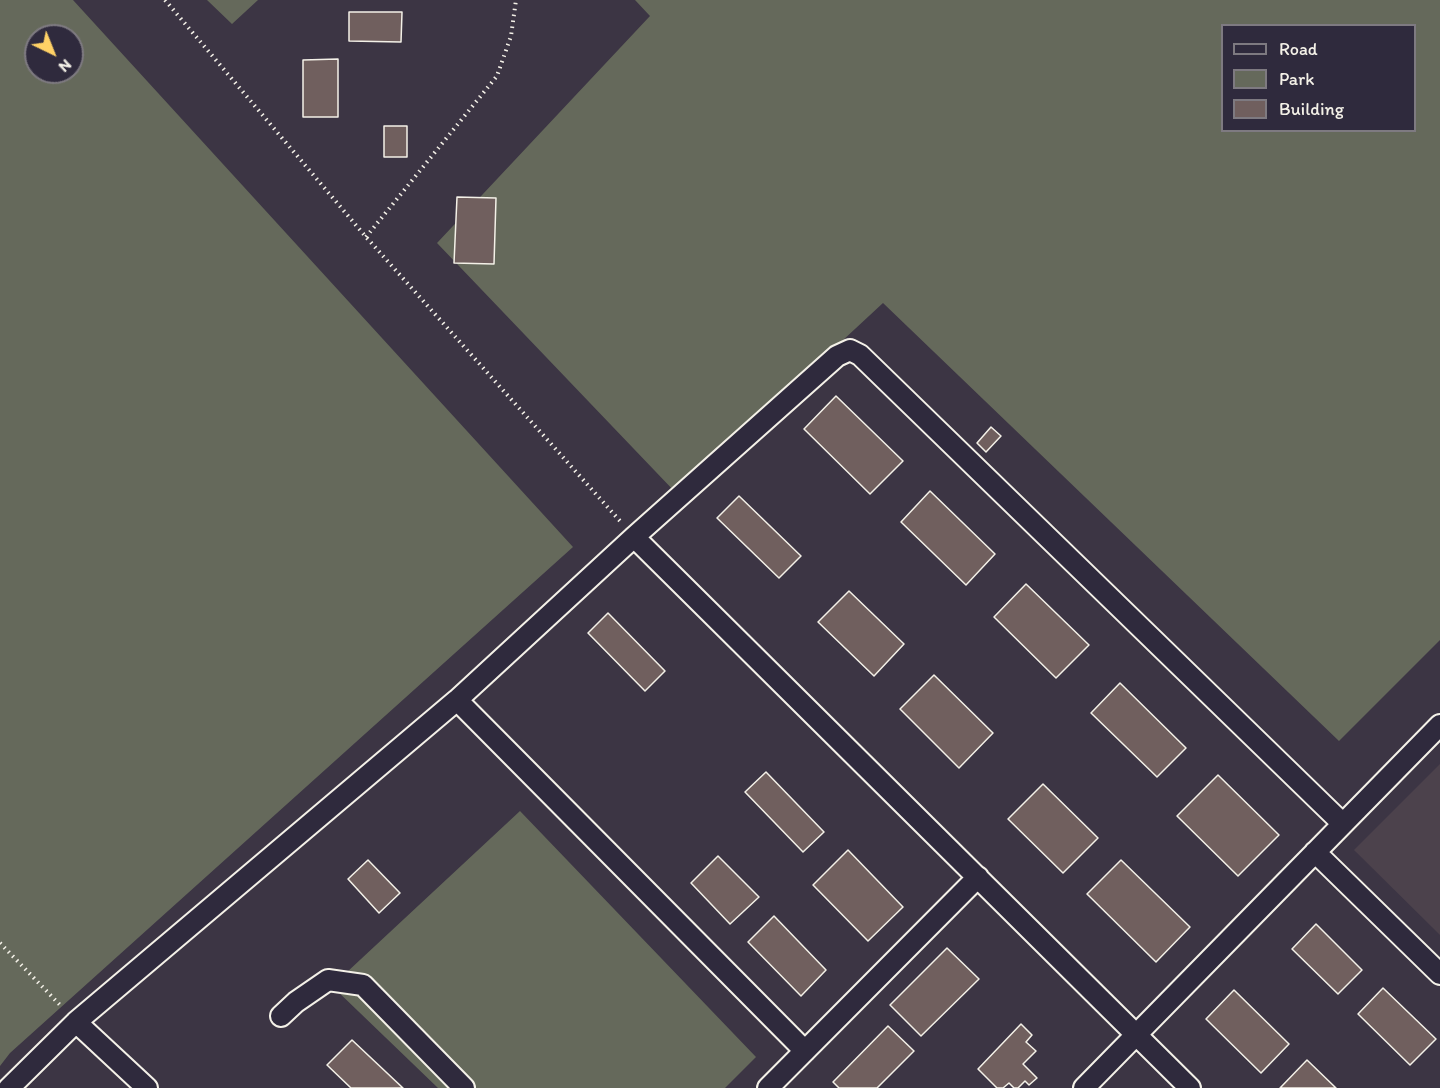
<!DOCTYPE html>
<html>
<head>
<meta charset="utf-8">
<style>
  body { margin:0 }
  #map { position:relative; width:1440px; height:1088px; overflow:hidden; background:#3c3544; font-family:Itim,sans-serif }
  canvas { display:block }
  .legend { position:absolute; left:1221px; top:24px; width:195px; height:108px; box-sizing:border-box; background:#2f2a3d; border:2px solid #7e7a81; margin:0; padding:8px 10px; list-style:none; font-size:18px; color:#f4f1e8 }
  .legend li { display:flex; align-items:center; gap:12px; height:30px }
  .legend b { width:30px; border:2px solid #7e7a81 }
  .north { position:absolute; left:24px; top:24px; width:60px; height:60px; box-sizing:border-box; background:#2f2a3d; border:2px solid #7e7a81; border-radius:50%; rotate:137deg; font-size:16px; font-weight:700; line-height:24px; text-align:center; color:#f4f1e8 }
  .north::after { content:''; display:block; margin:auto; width:21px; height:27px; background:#ffd166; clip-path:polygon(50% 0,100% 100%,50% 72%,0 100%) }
</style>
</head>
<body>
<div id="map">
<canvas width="1440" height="1088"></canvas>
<ul class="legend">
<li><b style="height:8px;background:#2f2a3d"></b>Road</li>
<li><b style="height:16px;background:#65695b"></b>Park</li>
<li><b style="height:16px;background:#705f5e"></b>Building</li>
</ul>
<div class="north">N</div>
</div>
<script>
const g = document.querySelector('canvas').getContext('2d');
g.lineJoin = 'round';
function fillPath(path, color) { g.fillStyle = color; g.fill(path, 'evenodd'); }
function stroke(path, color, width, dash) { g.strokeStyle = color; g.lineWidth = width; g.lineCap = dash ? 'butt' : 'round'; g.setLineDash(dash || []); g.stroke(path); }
const built = new Path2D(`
  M1440 764V935L1354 850Z`);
const green = new Path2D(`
  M0 0H73L573 547 10 1053 0 1066ZM36 36H72V72H36Z
  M207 0H258L232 24Z
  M635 0H1440V640L1339 741 883 303 677 494 437 243 650 16ZM1222 26H1414V130H1222Z
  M520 811 756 1057 725 1088H438L332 986Z`);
const building = new Path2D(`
  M349 12H402L401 42 349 41Z
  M338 59V117H303V60Z
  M384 126H407V157H384Z
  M457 197 496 198 494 264 454 263Z
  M836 396 903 461 870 494 804 429Z
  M991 427 1001 436 986 452 977 443Z
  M930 491 995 554 966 585 901 522Z
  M739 496 801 556 779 578 717 518Z
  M1026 584 1089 645 1056 678 994 617Z
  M849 591 904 644 874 676 818 622Z
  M608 613 665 671 645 691 588 633Z
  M934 675 993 733 959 768 900 709Z
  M1120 683 1186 748 1157 777 1091 713Z
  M766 772 824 832 803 852 745 792Z
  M1218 775 1279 835 1238 876 1177 816Z
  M1043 784 1098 838 1063 873 1008 819Z
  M848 850 903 907 868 941 813 885Z
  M718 856 759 897 730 924 691 883Z
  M368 860 400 893 379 913 348 879Z
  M1121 860 1190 927 1156 962 1087 894Z
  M774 916 826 970 801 996 748 942Z
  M1316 924 1362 970 1338 994 1292 949Z
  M947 948 979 979 921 1036 890 1005Z
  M1383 988 1436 1039 1410 1065 1358 1014Z
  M1234 990 1289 1044 1261 1073 1206 1019Z
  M1021 1024 1032 1035 1026 1042 1036 1051 1023 1064 1037 1078 1029 1085 1025 1081 1018 1088H1014L1009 1083 1003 1088H997L978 1069Z
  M888 1026 914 1051 877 1088H839L833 1082Z
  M352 1040 403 1088H351L327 1065Z
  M1307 1060 1336 1088H1280Z`);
const path = new Path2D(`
  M165 0 366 237 620 521
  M366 237 497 76 511 36 516 0
  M0 943 62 1007`);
const street = new Path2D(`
  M634 537 1190 1088
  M457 700 805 1051
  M1315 852 1440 974
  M281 1016 296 1002 328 980 363 985 464 1088
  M76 1022 147 1088
  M9 1088 76 1022 457 700 634 537 837 356 850 350 860 355 1343 824
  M768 1088 978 877
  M1084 1088 1440 725`);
fillPath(built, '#4c424c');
fillPath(green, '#65695b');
fillPath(building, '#705f5e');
stroke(building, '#f4f1e8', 1.5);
stroke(street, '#f4f1e8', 24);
stroke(path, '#f4f1e8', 4, [1.5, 4.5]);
stroke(street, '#2f2a3d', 20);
</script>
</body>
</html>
